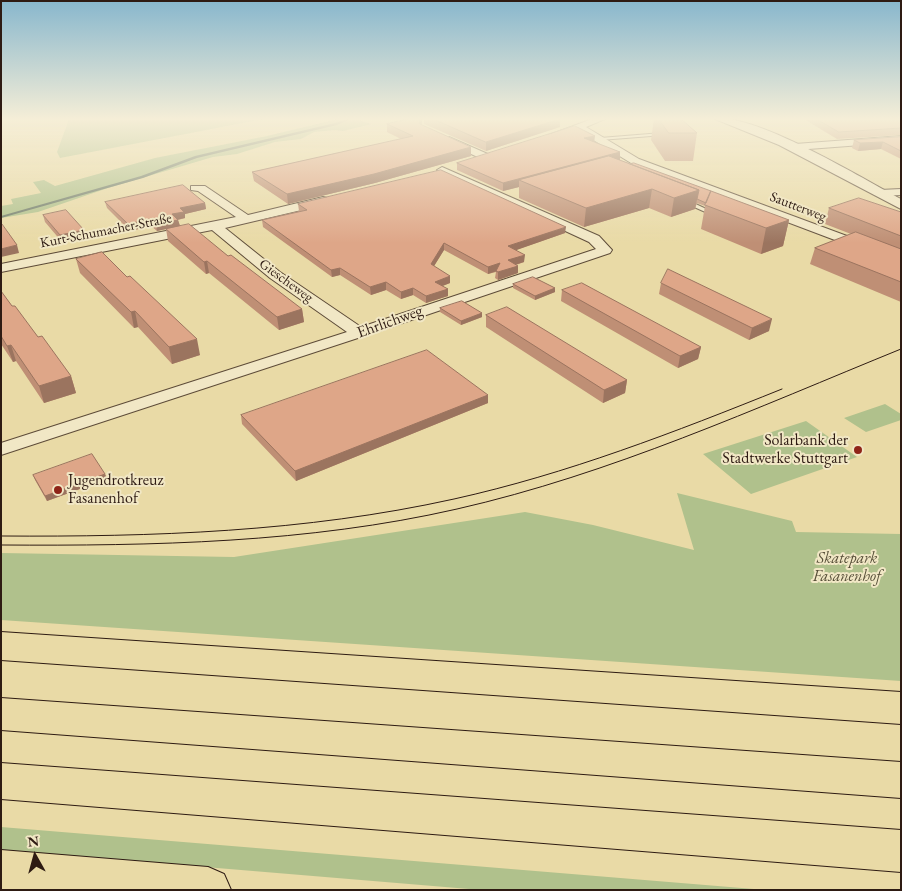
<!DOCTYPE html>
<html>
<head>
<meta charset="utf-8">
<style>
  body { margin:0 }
  #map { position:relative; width:902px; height:891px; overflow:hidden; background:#e9daa6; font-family:"EB Garamond",serif }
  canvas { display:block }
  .frame { position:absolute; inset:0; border:2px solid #2e1b13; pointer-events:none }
  .north { position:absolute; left:10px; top:831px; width:50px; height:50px; -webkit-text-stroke:4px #f1e7c5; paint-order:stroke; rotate:353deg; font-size:14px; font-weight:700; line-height:20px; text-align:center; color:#2e1b13 }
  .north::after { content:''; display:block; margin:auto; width:18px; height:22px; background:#2e1b13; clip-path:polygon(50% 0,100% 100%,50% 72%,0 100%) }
</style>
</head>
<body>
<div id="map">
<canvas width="902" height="891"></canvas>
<div class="frame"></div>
<div class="north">N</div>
</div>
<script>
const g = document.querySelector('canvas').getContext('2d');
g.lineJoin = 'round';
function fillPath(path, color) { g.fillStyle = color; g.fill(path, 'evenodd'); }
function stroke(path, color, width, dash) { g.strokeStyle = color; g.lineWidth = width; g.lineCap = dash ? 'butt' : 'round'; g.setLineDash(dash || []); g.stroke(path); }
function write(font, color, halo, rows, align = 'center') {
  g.font = font + ' "EB Garamond",serif'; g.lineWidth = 4; g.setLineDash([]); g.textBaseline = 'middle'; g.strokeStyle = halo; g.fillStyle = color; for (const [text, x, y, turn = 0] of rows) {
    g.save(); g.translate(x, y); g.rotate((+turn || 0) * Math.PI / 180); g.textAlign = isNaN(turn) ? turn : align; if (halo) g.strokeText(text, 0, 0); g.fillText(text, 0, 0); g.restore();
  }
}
const green = new Path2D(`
  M69 119H264L60 158 57 152Z
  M337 119H360L358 120 372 124 343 131 335 130 314 132 301 139 275 142 237 154 213 157 108 188 38 212 1 218V206L13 204 11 199 41 193 33 182 44 180 55 186 155 158 267 136Z
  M885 404 901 414V420L866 432 844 418Z
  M806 421 857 457 751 494 703 454Z
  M677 493 792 521 796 532 901 534V681L1 620V553L234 557 525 512 593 525 694 550Z
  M1 827 766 890H481L1 850Z`);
const stream = new Path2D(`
  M347 119H351L337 125 197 158 143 178 1 218V216L141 176 195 156 335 123Z`);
const service = new Path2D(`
  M662 133H664V135L600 140 598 139 600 138Z
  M683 200H687L717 214 712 215 683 202Z`);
const minor = new Path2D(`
  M592 119H605L586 127 639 159 901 256V265L631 163 577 130 554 138 549 135Z
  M901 136V142L795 150 790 147 795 144Z
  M449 137 490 155 491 157 486 160 482 159 445 142 444 140Z
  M442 167 599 236 612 250 610 253 364 336 1 455V443L347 332 270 278 212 230 1 272V264L236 217 198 191 191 190V186H205L248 215 323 197 327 198V204L225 228 280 272 361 327 596 249 589 242 438 172 437 170Z
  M901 189V195L880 196 874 193 880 190Z`);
const tertiary = new Path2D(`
  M715 119C755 113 861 178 901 199V209L779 145Z`);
const motorway = new Path2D(`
  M1 632 901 692V724L1 660Z
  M1 698 901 762V798L1 730Z
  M1 763 901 830V872L1 799Z
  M1 850 208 867 224 874 231 890H1Z`);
const tram = new Path2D(`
  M1 536C153 537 305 532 454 499 567 474 675 432 782 389
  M1 545C153 546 308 543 457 509 611 474 756 408 901 349`);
const wall = new Path2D(`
  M424 118 560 119V127L486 151 424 124Z
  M654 118H680L697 133 693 161H665L651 140Z
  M802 118H901V135L837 139Z
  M387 124 422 125 471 156 375 183 288 204 254 181 252 172 401 139 387 132Z
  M901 137V159L881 149 858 151 852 148 854 140Z
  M594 142 620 160 789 220 783 246 761 254 701 229 705 206 697 203 695 209 671 217 649 208 584 227 519 198V187L503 191 457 170V163Z
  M105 202 205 203 206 209 185 214V218L178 220 180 226 228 256 302 309 304 322 279 330 209 273 206 274 168 241 166 229 157 231 151 226 130 231 107 208Z
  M298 204 565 233 516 250 524 262 516 265 518 266V273L498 280 495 278 496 272 488 274 444 250 434 266 450 283 442 286 448 289V296L426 303 413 295 401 299 386 290 371 295 340 275 332 277 263 227 262 220 300 211H299Z
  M829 208 901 212V302L810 264 815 248 851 234 825 224Z
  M43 215 86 237 62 242 45 222Z
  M76 259 200 355 172 364 138 327 134 328 80 273Z
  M661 283 769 331 749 340 659 294Z
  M513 284 555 288V292L535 300 513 288Z
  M562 290 701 347 698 359 678 368 561 301Z
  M1 291 12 306 71 376 76 393 44 403 16 361 13 362 1 344Z
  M440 308 482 313V317L461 325 440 312Z
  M486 315 627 380 625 393 603 403 486 327Z
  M488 395V403L296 481 242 424 241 415Z
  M105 474 107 479 47 501 35 480 33 475Z`);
const shadedWall = new Path2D(`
  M422 118V125L419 127V119Z
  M560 119V127L486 151V142Z
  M595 136 594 143 584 138Z
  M883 142 881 149 858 151 860 143Z
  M471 147V156L375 183 288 204 287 194Z
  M620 152V160L519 180V187L503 191V183Z
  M652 189 649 208 584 227 586 208Z
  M699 190 695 209 671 217 674 198Z
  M205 203 206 209 185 214V218L176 220H178L180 226 157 231 156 224 180 208Z
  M150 219 151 226 130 231 128 224Z
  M789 220 783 246 761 254 766 228Z
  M566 227 565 233 508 253V246Z
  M84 230 86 237 62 242 60 235Z
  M444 243V250L431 271V264Z
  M17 245 19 253 1 257V249Z
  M525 255 524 262 508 267V260Z
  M207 261 209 273 206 274 204 262Z
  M500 263V270L488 274V267Z
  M518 266V273L498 280V272Z
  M340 268V275L332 277 331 270Z
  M450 276V283L435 289V282Z
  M386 282V290L371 295 370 287Z
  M413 288V295L401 299V292Z
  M555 288V292L535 300V296Z
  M448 289V296L426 303V296Z
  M302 309 304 322 279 330 277 317Z
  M135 311 138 327 134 328 131 312Z
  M482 313V317L461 325V321Z
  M772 319 769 331 749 340 752 328Z
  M197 339 200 355 172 364 169 347Z
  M11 345 16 361 13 362 7 346Z
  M701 347 698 359 678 368 680 356Z
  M71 376 76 393 44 403 39 386Z
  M627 380 625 393 603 403 604 390Z
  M488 395V403L296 481 295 471Z
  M105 474 107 479 47 501 45 496Z`);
const building = new Path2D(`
  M412 118H419L420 124 471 147 374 174 287 194 252 172 413 136 387 124Z
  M431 118H560V119L486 142Z
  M658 118H680L697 133H669Z
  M815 118H901V128L839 132Z
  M575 126 595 136 584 138 620 152 503 183 457 163Z
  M901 137V151L883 142 860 143 854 140Z
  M609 156 699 190 674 198 652 189 586 208 519 180Z
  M634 163 711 191 706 203 697 199 699 190 630 164Z
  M441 170 566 227 508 246 525 255 508 260 518 266 498 272 496 271 500 263 488 267 444 243 431 264 450 276 435 282 448 289 426 296 413 288 401 292 386 282 370 287 340 268 331 270 262 220 307 210 298 204Z
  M183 185 205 203 180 208 184 212 172 214 178 220 156 224 150 219 128 224 105 202Z
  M711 191 789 220 766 228 705 205Z
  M859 198 901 212V236L829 208Z
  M66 210 84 230 60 235 43 215Z
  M1 224H2L17 245 1 249Z
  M189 224 228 256 231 255 302 309 277 317 207 261 204 262 166 229Z
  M856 232 901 249V282L815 248Z
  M102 252 127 277 130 276 197 339 169 347 135 311 131 312 76 259Z
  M668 269 772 319 752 328 661 283Z
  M533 277 555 288 535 296 513 284Z
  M582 283 701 347 680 356 562 290Z
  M1 291 12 306H15L38 337 42 336 71 376 39 386 11 345 7 346 1 336Z
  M462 301 482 313 461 321 440 308Z
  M507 307 627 380 604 390 486 315Z
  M427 350 488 395 295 471 241 415Z
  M92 454 105 474 45 496 33 475Z`);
const markers = [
  [858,450,5,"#8f2418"],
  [58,490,5,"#8f2418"]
];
const farStreetnames = [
  ["Sautterweg",798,207,21],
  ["Kurt-Schumacher-Straße",106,231,-11],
  ["Giescheweg",286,281,36]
];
const streetNames = [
  ["Ehrlichweg",390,322,-20]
];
const poiNames = [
  ["Solarbank der",848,441],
  ["Stadtwerke Stuttgart",848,459],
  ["Jugendrotkreuz",68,481,"left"],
  ["Fasanenhof",68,499,"left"]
];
const parkNames = [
  ["Skatepark",847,559],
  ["Fasanenhof",847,577]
];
fillPath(green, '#b0c18c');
fillPath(stream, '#6e7b6a');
stroke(service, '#5d4b38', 2);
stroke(minor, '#5d4b38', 2);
stroke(tertiary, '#5d4b38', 2);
stroke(motorway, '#2e1b13', 2);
fillPath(service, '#f1e7c5');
fillPath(minor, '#f1e7c5');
fillPath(tertiary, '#f1e7c5');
fillPath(motorway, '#e9daa6');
stroke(tram, '#2e1b13', 1);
fillPath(wall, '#bf8f75');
fillPath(shadedWall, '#9b745f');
fillPath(building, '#dea688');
stroke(building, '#9b745f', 1);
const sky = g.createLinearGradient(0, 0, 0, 243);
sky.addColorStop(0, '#88b7cd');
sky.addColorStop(0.49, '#f5eed7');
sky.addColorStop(1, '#f5eed700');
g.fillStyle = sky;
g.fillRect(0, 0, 902, 243);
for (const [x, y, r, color] of markers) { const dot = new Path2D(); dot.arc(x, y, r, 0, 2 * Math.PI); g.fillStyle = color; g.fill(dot); stroke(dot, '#f1e7c5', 2); }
write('14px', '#2e1b13', '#f1e7c5', farStreetnames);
write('16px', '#2e1b13', '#f1e7c5', streetNames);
write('16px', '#2e1b13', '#f1e7c5', poiNames, 'right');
write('italic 16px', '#554d37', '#f1e7c5', parkNames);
</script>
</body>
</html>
